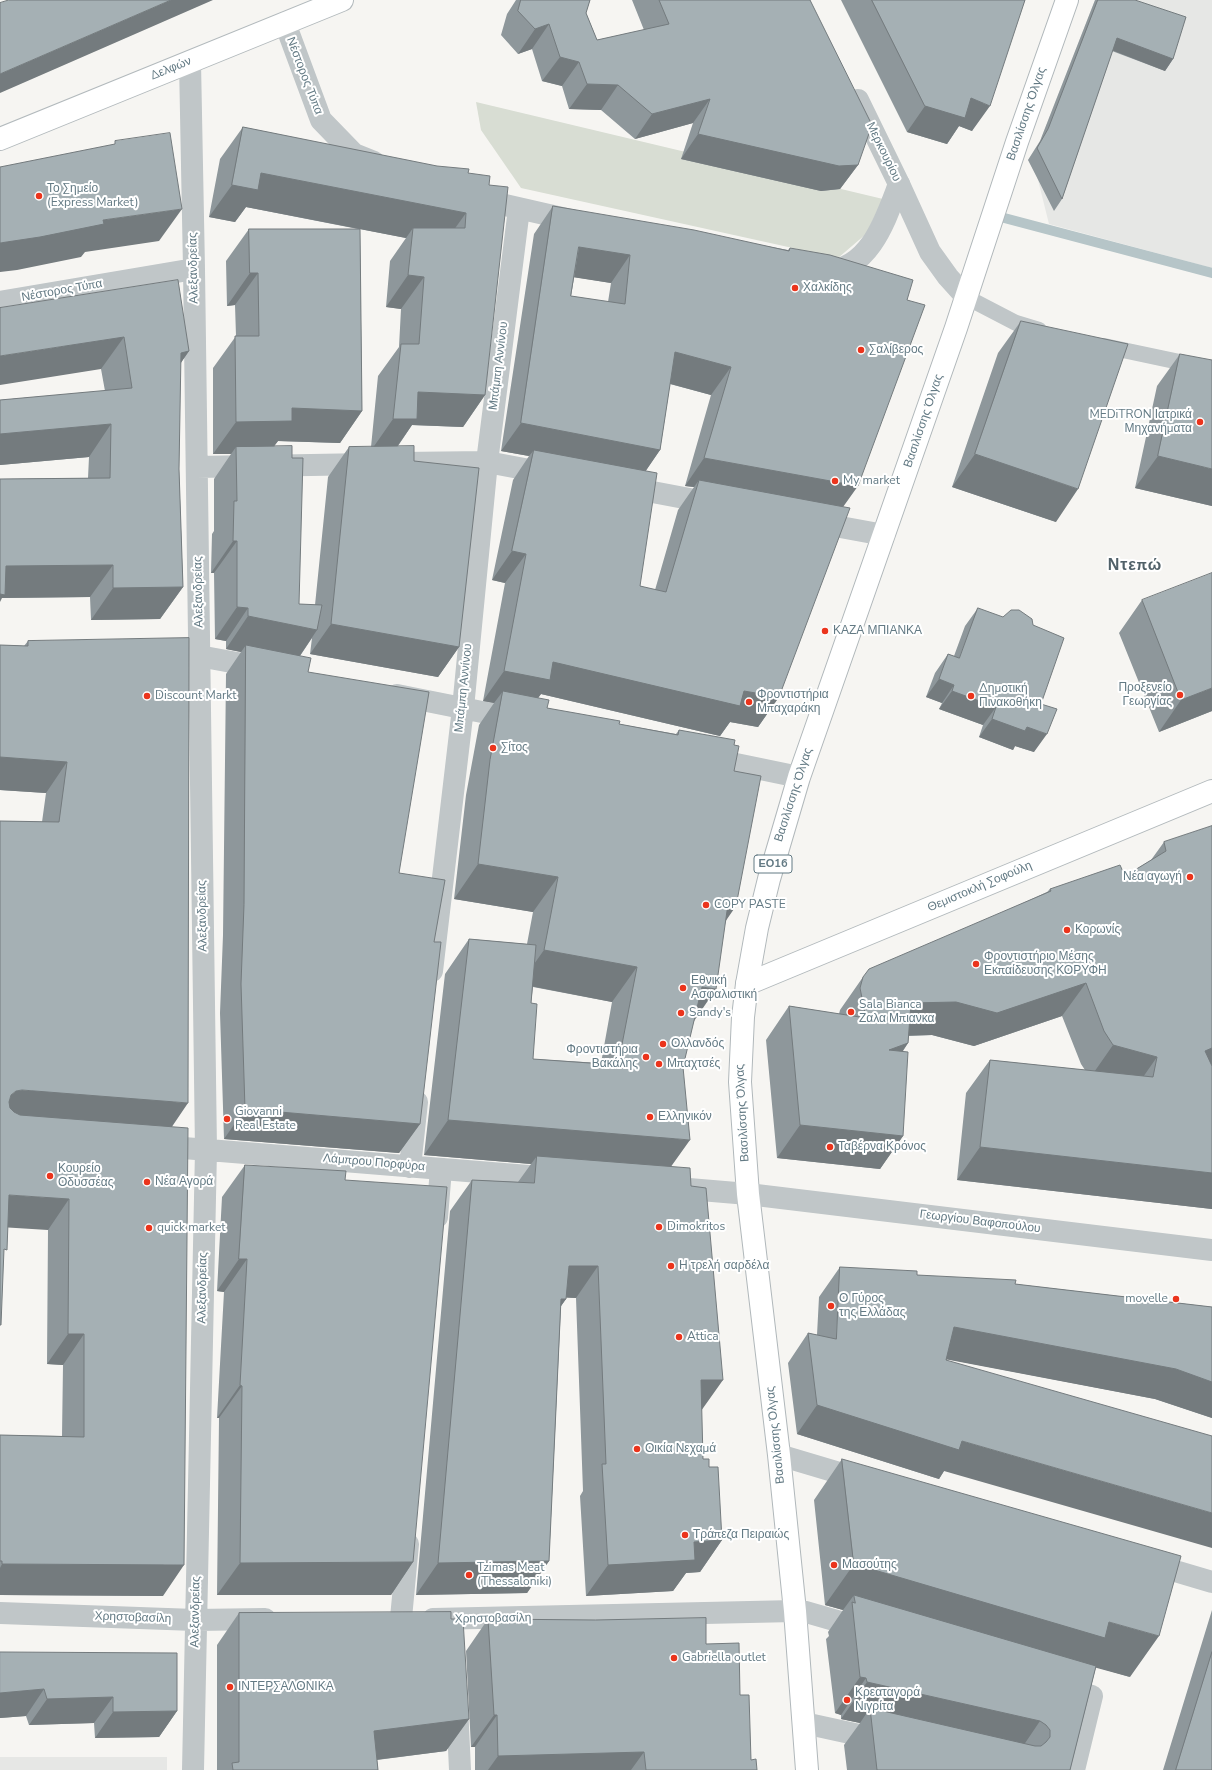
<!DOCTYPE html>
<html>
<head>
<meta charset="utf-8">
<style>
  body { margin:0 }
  canvas { display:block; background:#f6f5f2 }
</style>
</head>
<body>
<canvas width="1212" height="1770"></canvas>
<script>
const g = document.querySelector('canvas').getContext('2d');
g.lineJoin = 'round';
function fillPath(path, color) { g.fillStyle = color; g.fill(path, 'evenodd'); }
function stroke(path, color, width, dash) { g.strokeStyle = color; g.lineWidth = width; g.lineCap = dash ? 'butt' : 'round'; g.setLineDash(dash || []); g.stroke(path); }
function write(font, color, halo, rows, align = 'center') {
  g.font = font + ' "Nunito Sans",sans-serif'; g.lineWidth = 4; g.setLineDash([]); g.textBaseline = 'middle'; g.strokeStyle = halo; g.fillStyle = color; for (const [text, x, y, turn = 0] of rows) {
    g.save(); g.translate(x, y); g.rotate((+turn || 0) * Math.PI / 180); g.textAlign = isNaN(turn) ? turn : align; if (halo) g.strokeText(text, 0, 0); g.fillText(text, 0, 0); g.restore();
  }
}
const built = new Path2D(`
  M1095 0H1212V268L1049 224 1037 176 1028 160 1040 141Z
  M0 1757H167V1770H0Z`);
const green = new Path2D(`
  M476 102 883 199 866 234 838 258 521 188 481 130Z`);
const stream = new Path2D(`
  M993 215 1212 273`);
const service = new Path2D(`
  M966 297 1016 323 1039 330
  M1104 346 1212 369`);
const pedestrian = new Path2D(`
  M487 462 551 474
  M626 487 716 504
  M813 522 884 535
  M437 1217 441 1169
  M795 1611 806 1612 865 1629
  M401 1618 408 1544
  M1061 1687 1092 1696 1074 1770
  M457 1705 460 1770
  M804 1723 882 1740`);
const minor = new Path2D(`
  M285 23 321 120 354 154 374 162
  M190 62 194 269 206 1150 193 1770
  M505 205 575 221
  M826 271C870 270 886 218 899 184
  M0 302 194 269
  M400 463 487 462
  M197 467 368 464
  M185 656H199L264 668
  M397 695 517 719
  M707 758 799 777
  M432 971 463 708 487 462 519 209
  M159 1146 553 1178
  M410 1167 417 1102
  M677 1188 748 1194 1212 1250
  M779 1455 863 1480
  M1148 1563 1212 1582
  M0 1613 195 1620 265 1619
  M433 1619 795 1611`);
const tertiary = new Path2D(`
  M858 100 899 184 930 252 948 277 966 297`);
const secondary = new Path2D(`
  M0 139 342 0
  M747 984 1212 791`);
const primary = new Path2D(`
  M807 1770 795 1611 779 1455 748 1194 740 1082 743 1017 747 984 757 928 769 879 799 777 956 328 1017 142 1067 0`);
const wall = new Path2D(`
  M516 0H590L586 13 597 40 644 30 632 0H810L858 165 840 189 821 191 681 159 693 123 635 139 601 110 569 109 562 86 542 81 532 49 518 54 501 35 507 14Z
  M841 0H1025L972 131 959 126 947 144 907 132Z
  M1095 0H1135L1173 59 1165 71 1112 51 1062 199 1054 211 1028 160 1040 141Z
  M243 127 468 173 489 185 485 395 463 427 412 425 398 446 414 461 459 647 438 677 310 654 312 638 300 656 308 672 399 873 434 942 420 1124 399 1153 224 1139 220 1013 223 935 226 674 241 652 226 649V641L215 639 214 573H211L212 534 214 531V479L231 454H213V368L236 336 235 305 227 306 226 261 249 229H358L246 207 235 222 209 217 220 159ZM360 229 406 238 390 261 386 307 401 309 399 347 378 376 371 447H349L328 477 315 605 299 604 292 458 274 446 278 441 340 443 362 411Z
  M553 206 788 250 790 248 843 507 779 697 758 727 730 722 720 736 541 694 538 698 547 708 619 724 676 734 679 730 734 745V771L726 921 693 1022 683 1067 671 1167 701 1410 703 1459 709 1467 722 1540 700 1572 686 1573 673 1591 586 1596 580 1496 583 1491 576 1298 566 1297V1299L561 1306 549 1561 527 1593 416 1595 450 1211 472 1180 518 1182 531 1164 424 1155 445 974 469 939 527 944 533 912 454 899 466 795 479 725 494 703 483 701 505 583 492 580 513 480 529 456 501 451 534 234ZM574 277 611 283 608 302 571 296ZM670 384 711 395 685 486 694 487 678 510 655 590 640 586 646 470 660 450ZM533 987 612 1002 601 1063 533 1059 531 1003Z
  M0 308 189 351 180 364 179 469 183 587 160 619 91 620 90 597 2 598 0 479 88 478 89 457 0 465V400L105 391 101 369Z
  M1021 321 1056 522 952 487 998 353Z
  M1180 354 1212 506 1135 488 1157 386Z
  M1142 600 1212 711 1159 732 1119 633Z
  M978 608 1041 704 1034 752 1015 746 1013 750 979 737 983 725 939 709 942 703 926 697 935 673 948 654 954 656 965 626Z
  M189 638 172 1127 163 1596 0 1595V1435L62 1436 63 1365 47 1364 48 1230 0 821 42 822 46 793 0 790V645L24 646 28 641Z
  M1212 826V1209L957 1180 966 1093 990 1060 1085 1070 1081 1064 1062 1016 974 1046 932 1035 909 1036 908 1043 903 1051V1136L880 1169 777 1158 766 1040 789 1006 839 1014 840 1010 863 977 1047 892 1050 889 1125 876 1151 860 1164 842Z
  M245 1165 345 1180 413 1562 391 1595H217L219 1418H217L224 1292 217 1291 222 1197Z
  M840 1267 917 1275 1015 1284 1212 1307V1418L1155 1399 947 1359 944 1471 939 1479 797 1434 788 1363 808 1333 817 1335 819 1297Z
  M842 1459 1130 1677 1096 1667 1070 1770H847L844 1745 860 1723 841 1719V1715L835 1713 826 1639 829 1636 828 1632 843 1610 825 1605 814 1500Z
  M1212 1610V1770H1163Z
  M239 1613 451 1619 469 1719 446 1751 377 1760 378 1770H217V1645Z
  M488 1619 706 1644 740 1695 751 1760 757 1770H475V1747H471L466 1651Z
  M0 1652 177 1711 159 1737 95 1738 94 1723 29 1725 26 1716 0 1718Z`);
const shadedWall = new Path2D(`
  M171 0H213L0 93V74Z
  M549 24 532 49 518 54 535 29Z
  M1117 38 1173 59 1165 71 1109 49Z
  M560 57 579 62 562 86 542 81Z
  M587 84 618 85 601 110 569 109Z
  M971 98 990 106 972 131 959 126 947 144 907 132 925 106Z
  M710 99 693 123 635 139 652 114Z
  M698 134 858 165 840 189 821 191 681 159Z
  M261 173 466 213 443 245 413 228 406 238 246 207 235 222 209 217 232 185Z
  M182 209 159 241 85 252 81 257 17 270 0 272V243L103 220Z
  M579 247 630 255 611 283 559 275Z
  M250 273H258L235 305 227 306Z
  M408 275 424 277 401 309 386 307Z
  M124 337 101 369 0 385V356Z
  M189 351 167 383 181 353Z
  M675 352 731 367 711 395 656 380Z
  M418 392 485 395 463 427 412 425 394 451 370 452 393 419Z
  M292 408 362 411 340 443 278 441 269 453 236 447 231 454H213L236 422Z
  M521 423 660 450 641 478 534 450 529 456 501 451Z
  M111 424 89 457 0 465V434Z
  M975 454 1078 489 1056 522 952 487Z
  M1158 456 1212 469V506L1135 488Z
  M704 458 858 486 838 514 699 480 694 487 685 486Z
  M233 541H237L214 573H211Z
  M512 551 526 554 505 583 492 580Z
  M113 565 90 597 2 598 0 602V575L6 566Z
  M183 587 160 619 91 620 113 588Z
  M237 607 248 608 226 641 215 639Z
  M248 616 317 630 295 663 246 645 241 652 226 649Z
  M331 624 459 647 438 677 310 654Z
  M553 662 744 691 779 697 758 727 730 722 720 736 541 694 529 710 503 691 494 703 483 701 504 671Z
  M939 679 954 685 942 703 926 697Z
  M1212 688V711L1159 732 1181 700Z
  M952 691 996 707 983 725 939 709Z
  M992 719 1027 727 1047 734 1034 752 1015 746 1013 750 979 737Z
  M0 757 67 762 46 793 0 790Z
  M478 864 558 877 533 912 454 899Z
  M728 904 736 906 712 941Z
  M544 950 637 967 612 1002 520 984Z
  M1086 983 1062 1016 974 1046 932 1035 887 1036 911 1003Z
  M702 987 716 989 692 1024Z
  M908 1043 885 1077 889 1050Z
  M1113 1045 1157 1057 1134 1090 1090 1078Z
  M1212 1048V1071L1205 1051Z
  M22 1090 188 1103 167 1134 1 1121 11 1095 16 1091Z
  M245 1109 420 1124 399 1153 224 1139Z
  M448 1120 690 1140 665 1175 537 1156 531 1164 424 1155Z
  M800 1125 903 1136 880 1169 777 1158Z
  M980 1147 1212 1173V1209L957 1180Z
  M9 1195 69 1199 48 1230 0 1227Z
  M239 1259H247L224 1292 217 1291Z
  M569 1266H598L576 1298 546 1297Z
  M561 1299H566L544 1330Z
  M954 1327 1176 1369 1212 1382V1418L1155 1399 934 1357Z
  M68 1334H84L63 1365 47 1364Z
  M701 1380H723L701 1411Z
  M240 1385 242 1386 219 1418H217Z
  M817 1405 962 1441 1212 1513V1548L944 1471 939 1479 797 1434Z
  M722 1540 700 1572 686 1573 673 1591 586 1596 608 1565 694 1542Z
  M549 1561 527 1593 416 1595 438 1563Z
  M413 1562 391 1595H217L240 1563Z
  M2 1564 184 1565 163 1596 0 1595V1568Z
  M854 1564 1109 1622 1159 1636 1130 1677 1086 1665 855 1603 854 1595 843 1610 825 1605Z
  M860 1677 866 1678 841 1715 835 1713Z
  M867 1682 1040 1721 1015 1758 870 1708 860 1723 841 1719Z
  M44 1689 26 1716 0 1718V1693Z
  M113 1697 94 1723 29 1725 47 1699Z
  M177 1711 159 1737 95 1738 113 1712Z
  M494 1715H497L475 1747H471Z
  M469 1719 446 1751 351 1763 374 1731Z
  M644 1752 631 1770H488L498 1756Z`);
const building = new Path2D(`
  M9 0H171L0 74V3Z
  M521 0H590L586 13 597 40 669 24 659 0H810L872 125 858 165 839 166 698 134 710 99 652 114 618 85 587 84 579 62 560 57 549 24 535 29 518 11Z
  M872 0H1025L990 106 971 98 965 118 925 106Z
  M1098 0H1135L1186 17 1173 59 1117 38 1062 199 1037 148 1048 129Z
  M243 127 437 166 469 169 468 173 490 176 489 185 508 187 485 395 418 392 417 419H393L401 344H419L424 277 408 275 413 228H465L466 213 261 173 258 190 232 185Z
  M170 133 182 209 103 220 104 224 40 237 0 243V167L115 144V141Z
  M553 206 694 230 789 251 790 248 830 255 913 280 907 300 925 305 858 486 704 458 731 367 675 352 660 450 521 423ZM579 247 630 255 625 304 571 296Z
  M249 229H360L362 411 292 408V421L236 422 235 336H259L258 273H250Z
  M178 280 189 351 181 353 179 469 183 587 113 588V565L6 566 5 595 0 594V479L110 478 111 424 0 434V400L132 388 124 337 0 356V308Z
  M1021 321 1128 344 1078 489 975 454Z
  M1180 354 1212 360V469L1158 456Z
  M292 446V458H303L299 604 322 605 317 630 248 616V608L237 607V541H233L234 501H237L236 447Z
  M414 446V461L479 468 459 647 331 624 349 447Z
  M534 450 657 473 640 586 666 592 699 480 850 508 779 697 744 691 740 706 553 662 550 680 504 671 526 554 512 551Z
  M1212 573V688L1181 700 1142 600Z
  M978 608 1003 617 1011 610H1019L1032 619 1033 625 1064 638 1041 704 1057 709 1047 734 1027 727 1025 731 992 719 996 707 952 691 954 685 939 679 948 654 959 658Z
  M189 638 188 1103 22 1090 16 1091 11 1095 9 1102 10 1108 14 1112 20 1115 188 1128 184 1565 2 1564V1561H0V1435L84 1437V1334H68L69 1199 9 1195 7 1250 4 1249 1 1325H0V821L59 822 67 762 0 757V645L28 646V641Z
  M246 645 311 658 308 672 429 692 399 873 445 880 434 942H441L420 1124 245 1109 241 984 244 905Z
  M503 691 549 700 547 708 620 721 619 724 678 735 679 730 735 740 734 745 739 746 734 771 761 776 736 906 728 904 716 989 702 987 683 1067 690 1140 448 1120 469 939 536 945 531 1003 537 1004 533 1059 618 1065 637 967 544 950 558 877 478 864 490 760Z
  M1212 826V1048L1205 1051 1212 1066V1173L980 1147 990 1060 1153 1077 1157 1057 1113 1045 1104 1031 1086 983 997 1013 956 1002 911 1003 908 1043 889 1050 908 1052 903 1136 800 1125 789 1006 866 1018 860 988 863 977 869 969 1051 891 1050 889 1120 865 1125 876 1166 851 1164 842Z
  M537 1156 690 1168 691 1186 706 1188 723 1380H701L703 1459H709V1467H718L722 1540 694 1542 695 1560 608 1565 602 1464H606L598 1266H569L566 1299H561L549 1561 438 1563 472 1180 534 1183Z
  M245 1165 346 1171 345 1180 447 1187 413 1562 240 1563 242 1386 240 1385 247 1259H239Z
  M840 1267 917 1271V1275L1016 1280 1015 1284 1212 1307V1382L1176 1369 954 1327 946 1360 1212 1436V1513L962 1441 959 1450 817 1405 808 1333 836 1339Z
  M842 1459 1181 1556 1159 1636 1109 1622 1105 1638 854 1564Z
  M854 1595 1096 1666 1070 1770H877L870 1708 1035 1746H1041L1046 1742 1050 1737V1730L1046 1725 1040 1721 867 1682 866 1678 860 1677 852 1602 855 1603Z
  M451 1612V1619H463L469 1719 374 1731 378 1770H233L232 1763 239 1762V1613Z
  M706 1618V1644L739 1643 740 1695H749L751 1760 756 1759 757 1770H646L644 1752 498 1756 497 1715H494L488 1619 595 1620Z
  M0 1652 177 1653V1711L113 1712V1697L47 1699 44 1689 0 1693Z
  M1212 1652V1770H1176Z`);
const markers = [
  [39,196,4,"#eb341c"],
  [795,288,4,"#eb341c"],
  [861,350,4,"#eb341c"],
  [1200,422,4,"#eb341c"],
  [835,481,4,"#eb341c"],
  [825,631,4,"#eb341c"],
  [1180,695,4,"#eb341c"],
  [147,696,4,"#eb341c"],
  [971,696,4,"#eb341c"],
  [749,702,4,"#eb341c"],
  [493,748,4,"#eb341c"],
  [1190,877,4,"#eb341c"],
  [706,905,4,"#eb341c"],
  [1067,930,4,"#eb341c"],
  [976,964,4,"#eb341c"],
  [683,988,4,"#eb341c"],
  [851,1012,4,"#eb341c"],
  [681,1013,4,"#eb341c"],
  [663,1044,4,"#eb341c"],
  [646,1057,4,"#eb341c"],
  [659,1064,4,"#eb341c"],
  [650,1117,4,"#eb341c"],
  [227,1119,4,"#eb341c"],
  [830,1147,4,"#eb341c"],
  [50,1176,4,"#eb341c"],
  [147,1182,4,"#eb341c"],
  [659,1227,4,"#eb341c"],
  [149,1228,4,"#eb341c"],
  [671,1266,4,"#eb341c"],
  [1176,1299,4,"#eb341c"],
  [831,1306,4,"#eb341c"],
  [679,1337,4,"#eb341c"],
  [637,1449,4,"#eb341c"],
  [685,1535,4,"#eb341c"],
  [834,1565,4,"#eb341c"],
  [469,1575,4,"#eb341c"],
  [674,1658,4,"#eb341c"],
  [230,1687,4,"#eb341c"],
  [847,1700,4,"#eb341c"]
];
const shields = [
  [773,864,38]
];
const shieldNames = [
  ["ΕΟ16",773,864]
];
const streetNames = [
  ["Δελφών",171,69,-22],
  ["Νέστορος Τύπα",304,76,69],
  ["Βασιλίσσης Όλγας",1027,114,-71],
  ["Μερκουρίου",883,152,64],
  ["Αλεξανδρείας",194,268,-91],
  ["Νέστορος Τύπα",62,291,-10],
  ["Μπάμπη Αννίνου",499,366,-83],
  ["Βασιλίσσης Όλγας",924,421,-71],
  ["Αλεξανδρείας",199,592,-91],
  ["Μπάμπη Αννίνου",464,688,-84],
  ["Βασιλίσσης Όλγας",794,795,-72],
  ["Θεμιστοκλή Σοφούλη",980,887,-23],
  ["Αλεξανδρείας",203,916,-91],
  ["Βασιλίσσης Όλγας",743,1113,-93],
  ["Λάμπρου Πορφύρα",374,1163,5],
  ["Γεωργίου Βαφοπούλου",980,1222,7],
  ["Αλεξανδρείας",203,1288,-89],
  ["Βασιλίσσης Όλγας",776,1435,-96],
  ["Αλεξανδρείας",196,1612,-89],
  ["Χρηστοβασίλη",133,1618,2],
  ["Χρηστοβασίλη",493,1619,-1]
];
const poiNames = [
  ["Το Σημείο",47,189],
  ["(Express Market)",47,203],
  ["Χαλκίδης",803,288],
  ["Σαλίβερος",869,350],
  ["MEDiTRON Ιατρικά",1192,415,"right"],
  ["Μηχανήματα",1192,429,"right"],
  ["My market",843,481],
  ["ΚΑΖΑ ΜΠΙΑΝΚΑ",833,631],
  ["Προξενείο",1172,688,"right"],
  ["Γεωργίας",1172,702,"right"],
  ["Δημοτική",979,689],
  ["Πινακοθήκη",979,703],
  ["Φροντιστήρια",757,695],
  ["Μπαχαράκη",757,709],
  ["Discount Markt",155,696],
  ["Σίτος",501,748],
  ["Νέα αγωγή",1182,877,"right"],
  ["COPY PASTE",714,905],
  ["Κορωνίς",1075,930],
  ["Φροντιστήριο Μέσης",984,957],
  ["Εκπαίδευσης ΚΟΡΥΦΗ",984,971],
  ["Εθνική",691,981],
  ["Ασφαλιστική",691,995],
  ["Sala Bianca",859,1005],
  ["Ζαλα Μπιανκα",859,1019],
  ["Sandy's",689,1013],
  ["Ολλανδός",671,1044],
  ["Φροντιστήρια",638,1050,"right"],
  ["Βακάλης",638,1064,"right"],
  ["Μπαχτσές",667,1064],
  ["Giovanni",235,1112],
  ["Real Estate",235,1126],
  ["Ελληνικόν",658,1117],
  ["Ταβέρνα Κρόνος",838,1147],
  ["Κουρείο",58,1169],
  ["Οδυσσέας",58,1183],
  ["Νέα Αγορά",155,1182],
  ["Dimokritos",667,1227],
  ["quick market",157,1228],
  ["Η τρελή σαρδέλα",679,1266],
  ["Ο Γύρος",839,1299],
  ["της Ελλάδας",839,1313],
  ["movelle",1168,1299,"right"],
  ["Attica",687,1337],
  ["Οικία Νεχαμά",645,1449],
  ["Τράπεζα Πειραιώς",693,1535],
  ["Μασούτης",842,1565],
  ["Tzimas Meat",477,1568],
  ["(Thessaloniki)",477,1582],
  ["Gabriella outlet",682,1658],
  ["ΙΝΤΕΡΣΑΛΟΝΙΚΑ",238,1687],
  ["Κρεαταγορά",855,1693],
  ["Νιγρίτα",855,1707]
];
const districtNames = [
  ["Ντεπώ",1135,566]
];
fillPath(built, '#e6e7e5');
fillPath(green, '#d8ddd3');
stroke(stream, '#b6c5c8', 10);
stroke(secondary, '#b3babd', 24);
stroke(primary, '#b1b8bb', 24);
stroke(service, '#c0c6c8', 16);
stroke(pedestrian, '#c0c6c8', 22);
stroke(minor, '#c0c6c8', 22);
stroke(tertiary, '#c0c6c8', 22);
stroke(secondary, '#fff', 22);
stroke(primary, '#fff', 22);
fillPath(wall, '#8e979b');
fillPath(shadedWall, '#747b7e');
fillPath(building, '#a5b0b4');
stroke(building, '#747b7e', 1);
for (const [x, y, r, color] of markers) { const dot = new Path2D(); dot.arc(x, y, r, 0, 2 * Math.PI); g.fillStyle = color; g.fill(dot); stroke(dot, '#fff', 1.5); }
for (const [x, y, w] of shields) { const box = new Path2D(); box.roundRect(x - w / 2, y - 9, w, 18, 3); g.fillStyle = '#fff'; g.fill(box); stroke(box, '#637a84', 1); }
write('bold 11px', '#637a84', null, shieldNames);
write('12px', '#637a84', '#fff', streetNames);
write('12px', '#637a84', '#fff', poiNames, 'left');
g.letterSpacing = '1px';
write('bold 16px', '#516169', '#fff', districtNames);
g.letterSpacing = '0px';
</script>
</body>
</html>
